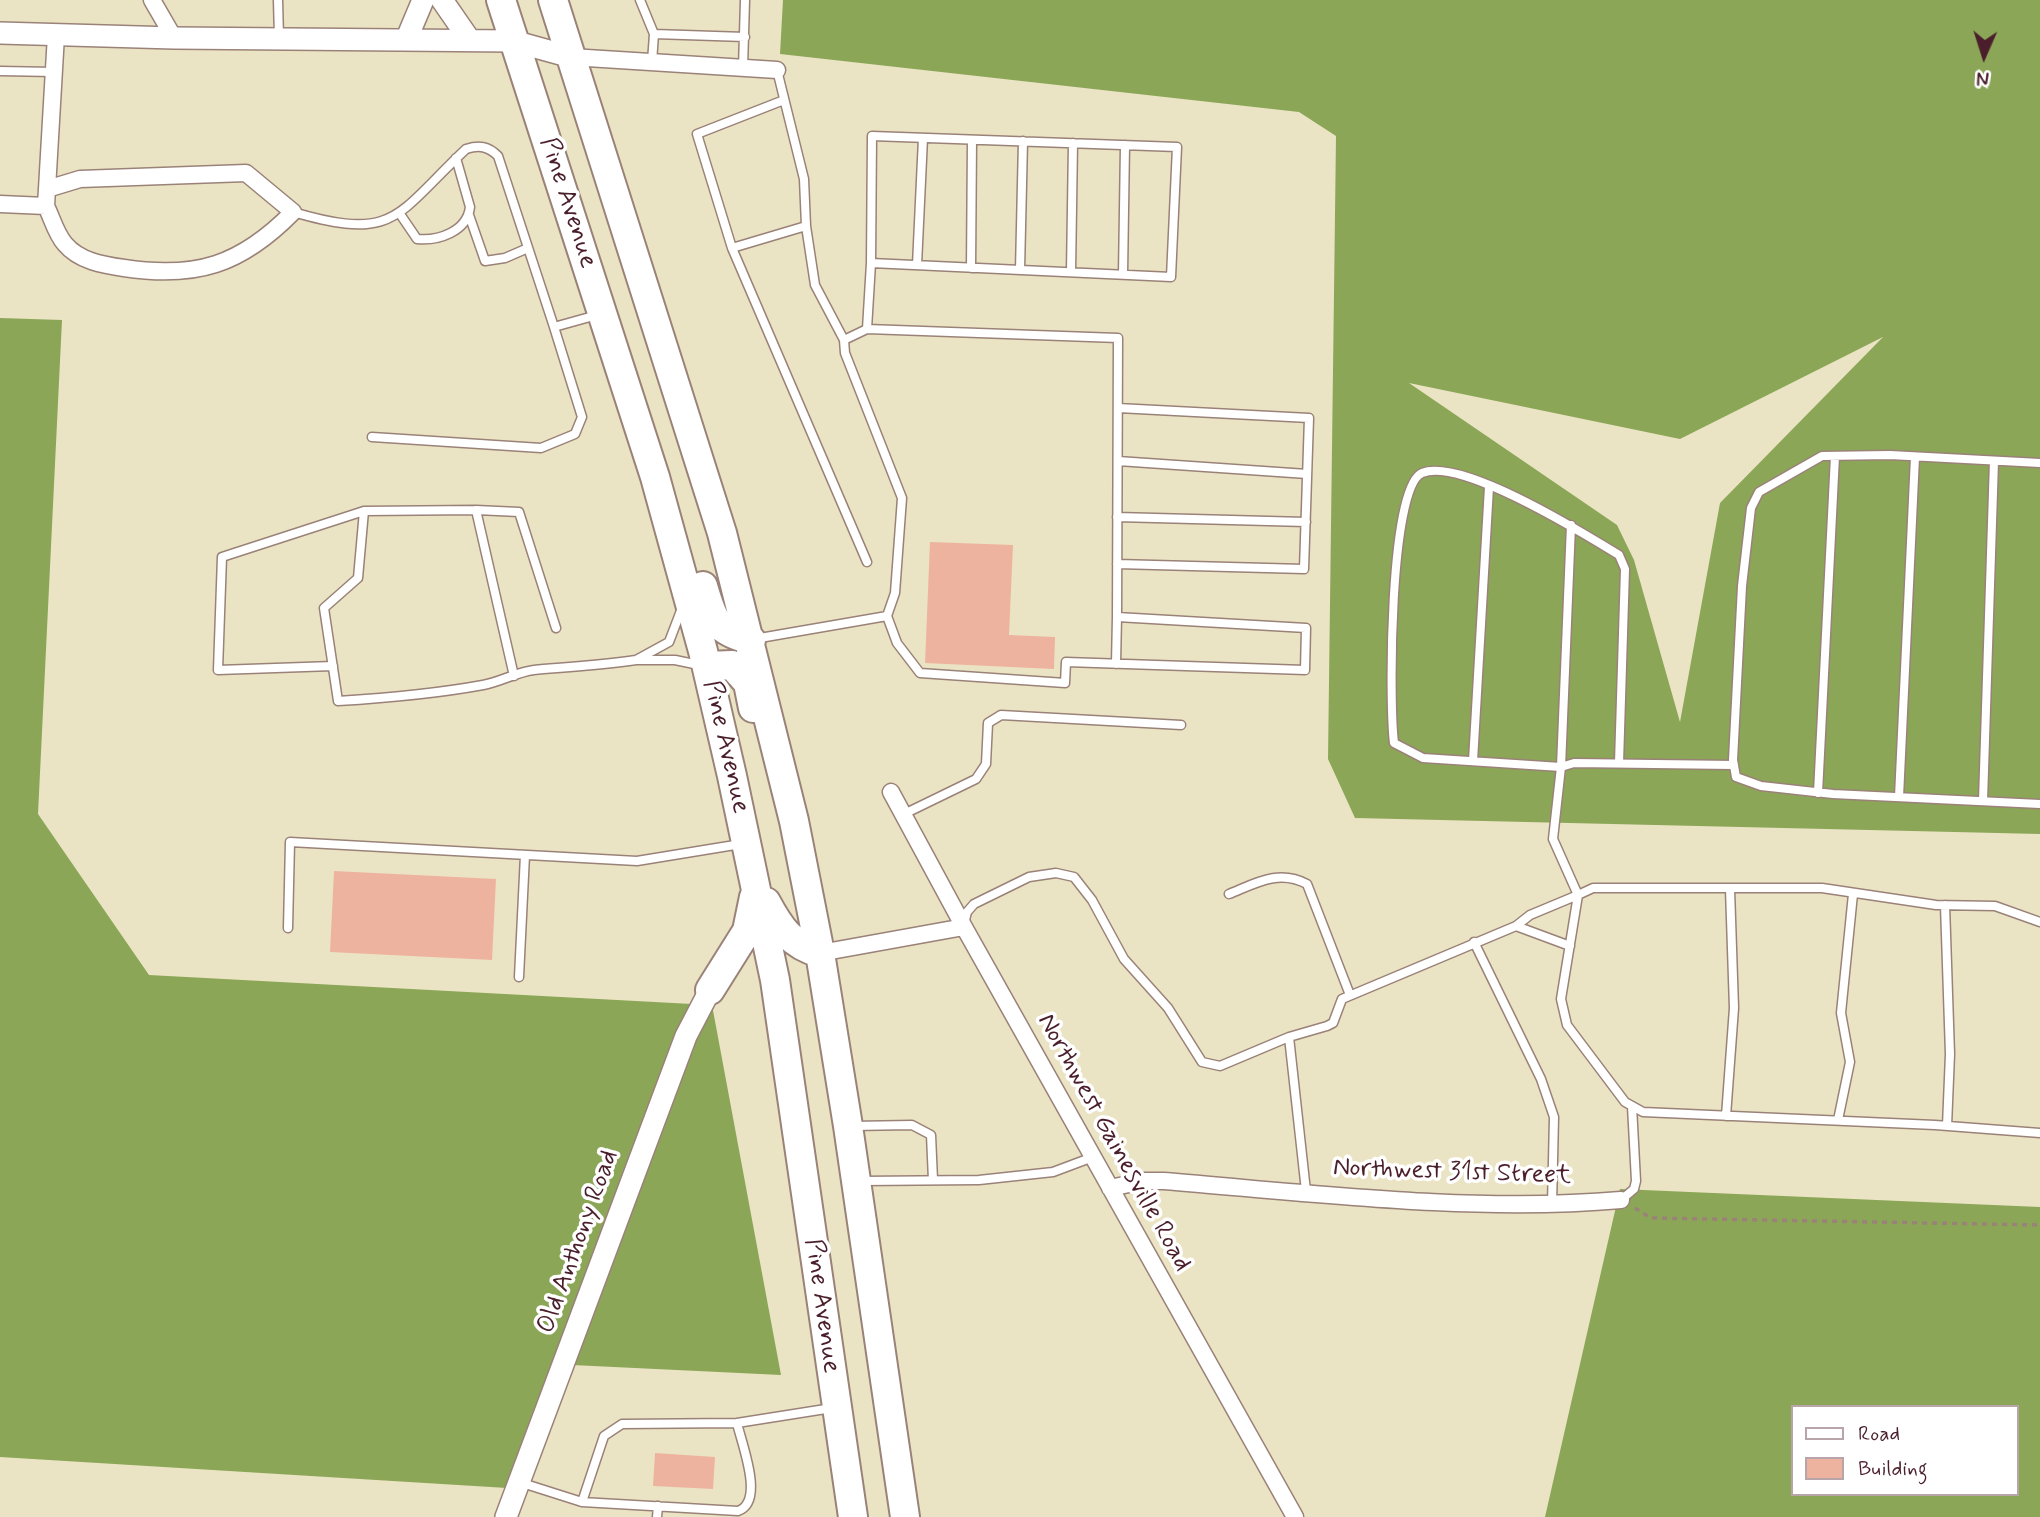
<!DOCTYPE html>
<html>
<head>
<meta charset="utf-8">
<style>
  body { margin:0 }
  #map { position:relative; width:2040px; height:1517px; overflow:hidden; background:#ebe4c4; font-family:Mynerve,sans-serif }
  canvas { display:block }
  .legend { position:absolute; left:1791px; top:1405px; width:228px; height:91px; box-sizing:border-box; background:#fff; border:2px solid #b7a5aa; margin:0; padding:9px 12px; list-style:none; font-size:21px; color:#4a1f2b }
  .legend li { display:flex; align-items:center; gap:14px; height:35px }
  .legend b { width:35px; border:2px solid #b7a5aa }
  .north { position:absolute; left:1949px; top:21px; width:70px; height:70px; -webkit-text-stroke:5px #fff; paint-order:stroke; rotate:183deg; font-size:19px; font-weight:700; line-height:28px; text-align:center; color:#4a1f2b }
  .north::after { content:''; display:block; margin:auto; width:24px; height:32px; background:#4a1f2b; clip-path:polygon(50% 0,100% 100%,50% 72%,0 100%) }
</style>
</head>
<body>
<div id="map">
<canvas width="2040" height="1517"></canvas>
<ul class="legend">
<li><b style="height:9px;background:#fff"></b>Road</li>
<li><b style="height:19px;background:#eeb39f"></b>Building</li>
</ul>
<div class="north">N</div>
</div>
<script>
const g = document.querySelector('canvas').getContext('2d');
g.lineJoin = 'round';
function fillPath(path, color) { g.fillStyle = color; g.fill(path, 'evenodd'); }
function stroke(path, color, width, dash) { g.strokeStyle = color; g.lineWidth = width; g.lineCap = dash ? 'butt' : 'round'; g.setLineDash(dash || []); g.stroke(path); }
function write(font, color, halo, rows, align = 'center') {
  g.font = font + ' Mynerve,sans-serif'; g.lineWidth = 7; g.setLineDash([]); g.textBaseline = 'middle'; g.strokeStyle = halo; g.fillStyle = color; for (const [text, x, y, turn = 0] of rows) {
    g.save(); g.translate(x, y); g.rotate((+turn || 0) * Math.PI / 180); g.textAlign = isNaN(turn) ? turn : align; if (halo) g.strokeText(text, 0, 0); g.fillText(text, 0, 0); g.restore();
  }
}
const forest = new Path2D(`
  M783 0H2040V834L1355 818 1328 759 1336 136 1299 112 780 54ZM1883 337 1720 503 1680 722 1634 560 1617 525 1409 383 1680 439Z
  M0 318 62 320 38 814 149 975 692 1004 507 1488 0 1457Z
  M712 1005 781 1375 572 1365 693 1040Z
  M1620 1189 2040 1207V1517H1545ZM1793 1407H2017V1494H1793Z`);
const building = new Path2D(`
  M930 542 1013 545 1009 635 1055 637 1054 669 925 663Z
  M334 871 496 879 492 960 330 952Z
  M655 1453 715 1457 713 1489 653 1486Z`);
const path = new Path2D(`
  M1635 1208 1651 1218 2040 1225`);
const lane = new Path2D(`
  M278 0 279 38
  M640 0 654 34 745 37
  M652 62 654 34
  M743 68 745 0
  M777 70 804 179 806 226 815 285 844 340
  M0 71 54 72
  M784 100 697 134 732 248 867 562
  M293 212C396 242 395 216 466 149 479 145 488 146 498 156L554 327 597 315
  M400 214 417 239C438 241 467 232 470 207L456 158
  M469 215 485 261 505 258 528 248
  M732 248 806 226
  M917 265 923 138
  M971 268 972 140
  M1020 270 1023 141
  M1071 272 1073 143
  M1123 274 1125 145
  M867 329 871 263 872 136 1177 147 1171 277 871 263
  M372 437 541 448 575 434 582 417 554 327
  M1118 461 1307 474
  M2040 463 1890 455 1822 456 1759 492 1751 508 1742 586 1733 760 1736 777 1761 786 1833 794 2040 804
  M476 510 519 512 556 628
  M1117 517 1306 522
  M1571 525 1561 767 1423 758 1394 743C1389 704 1389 487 1422 473 1461 457 1583 533 1619 555L1625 569 1619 763
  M1117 564 1304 569 1309 418 1118 408
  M682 608 669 642 636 660H675L699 665
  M754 639 887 616 897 643 920 673 1065 683 1066 662 1305 670 1306 628 1117 617 1118 338 867 329 844 340 845 353 902 498 895 593 887 616
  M1116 664 1117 617
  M333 666 218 670 222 557 364 511
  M514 676 476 510 364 511 358 578 324 608 338 701C387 698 434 694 483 685 500 682 517 672 534 670 569 667 602 665 636 660
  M1473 761 1489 487
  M1818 793 1835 456
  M1899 797 1915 457
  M1983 801 1994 461
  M904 814 976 779 986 764 988 723 1001 715 1181 725
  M1229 894C1256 883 1279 869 1307 884L1350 995
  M1945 905 1950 1054 1947 1126
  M2040 922 1995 906 1936 905 1822 888H1593L1578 895 1561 999 1567 1025 1625 1102 1643 1112 1935 1125 2040 1133
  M964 924 967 912 974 904 1029 877 1056 873 1074 877 1092 900 1124 959 1168 1008 1202 1062 1220 1066 1289 1037 1327 1026 1333 1023 1342 999 1516 926 1530 915 1578 895 1553 839 1561 767 1574 763 1734 765
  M1516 926 1570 946
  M288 928 290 842 637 861 741 844
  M1474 942 1541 1079 1554 1117 1552 1205
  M519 977 525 855
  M1289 1037 1306 1191
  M1726 1116 1734 1008 1730 889
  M1838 1120 1850 1062 1841 1013 1853 894
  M852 1126 912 1125 931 1135 933 1180
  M861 1181 979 1180 1053 1172 1093 1157
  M1621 1200 1634 1189 1636 1181 1632 1106
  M519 1482 582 1502 604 1436 622 1424 737 1423 832 1408
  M582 1502 738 1511C765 1502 742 1445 737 1423
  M657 1517 658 1506`);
const street = new Path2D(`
  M152 0 174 38
  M571 57 777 70
  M0 204 46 206 56 35
  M46 206C52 218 56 234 65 244 79 261 103 265 124 268 196 279 241 265 293 212L246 173 80 179 47 189
  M891 792 964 927 1295 1517
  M820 953 964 927
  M1110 1188 1143 1181H1164C1312 1193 1474 1213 1621 1200`);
const secondary = new Path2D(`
  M442 0 469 39
  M0 33 174 38 513 41 571 57
  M407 38 423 0
  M506 1517 686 1036 710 990`);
const highway = new Path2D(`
  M501 0 655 477 703 651 732 776 775 980 853 1517
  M553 0 722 533 794 821 820 953 848 1126 905 1517
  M703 586C713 620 715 631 751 640
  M707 666 732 665 748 683 753 708
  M766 902C780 928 791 945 820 953
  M710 990 747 931 754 897`);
const streetNames = [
  ["Pine Avenue",567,203,72],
  ["Pine Avenue",725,747,77],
  ["Northwest Gainesville Road",1113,1143,61],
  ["Northwest 31st Street",1452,1173,2],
  ["Old Anthony Road",579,1242,-70],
  ["Pine Avenue",821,1306,82]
];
fillPath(forest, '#8ca658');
fillPath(building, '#eeb39f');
stroke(lane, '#9a8278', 11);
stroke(street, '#9a8278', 19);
stroke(secondary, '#9a8278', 24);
stroke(highway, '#9a8278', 32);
stroke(path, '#9a8278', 3.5, [5, 5]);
stroke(lane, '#fff', 8);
stroke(street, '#fff', 16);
stroke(secondary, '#fff', 21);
stroke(highway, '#fff', 28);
write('26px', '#4a1f2b', '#fff', streetNames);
</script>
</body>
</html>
